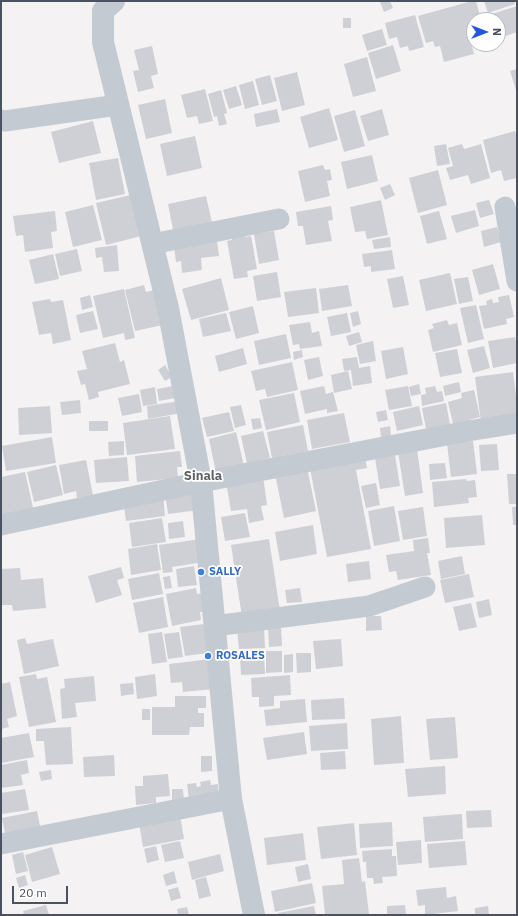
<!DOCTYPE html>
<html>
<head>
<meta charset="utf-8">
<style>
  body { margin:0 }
  #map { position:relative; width:518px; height:916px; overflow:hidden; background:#f4f2f2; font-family:"IBM Plex Sans",sans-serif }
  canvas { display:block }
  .frame { position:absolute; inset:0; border:2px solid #4a525f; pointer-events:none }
  .north { position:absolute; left:466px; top:12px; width:40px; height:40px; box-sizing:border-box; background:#fff; border:1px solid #b7babf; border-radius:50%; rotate:90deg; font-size:11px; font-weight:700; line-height:16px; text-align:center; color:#4a525f }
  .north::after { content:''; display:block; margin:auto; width:14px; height:18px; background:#2456dc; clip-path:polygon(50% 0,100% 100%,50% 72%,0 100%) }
  .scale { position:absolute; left:12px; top:886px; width:56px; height:18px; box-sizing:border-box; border:2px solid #4a525f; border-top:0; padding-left:5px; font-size:12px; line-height:14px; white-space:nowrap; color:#4a525f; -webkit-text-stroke:3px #fff; paint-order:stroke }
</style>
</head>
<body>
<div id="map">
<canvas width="518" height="916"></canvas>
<div class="frame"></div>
<div class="north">N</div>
<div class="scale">20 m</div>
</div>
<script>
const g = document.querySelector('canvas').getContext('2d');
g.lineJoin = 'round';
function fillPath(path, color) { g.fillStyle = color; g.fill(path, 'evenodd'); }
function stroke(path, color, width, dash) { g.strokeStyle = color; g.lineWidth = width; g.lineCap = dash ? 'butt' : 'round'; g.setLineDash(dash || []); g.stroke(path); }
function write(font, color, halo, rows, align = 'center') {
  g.font = font + ' "IBM Plex Sans",sans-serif'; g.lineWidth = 3.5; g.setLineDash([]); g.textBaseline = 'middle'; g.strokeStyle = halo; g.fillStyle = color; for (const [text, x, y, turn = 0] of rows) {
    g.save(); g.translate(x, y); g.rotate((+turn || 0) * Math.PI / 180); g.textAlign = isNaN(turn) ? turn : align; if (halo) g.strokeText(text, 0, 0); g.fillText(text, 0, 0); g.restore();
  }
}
const building = new Path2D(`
  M382 1H390L393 8 384 12 380 2Z
  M472 1H476L481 20H474V36L470 38 474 54 444 62 440 46 435 47 433 41 426 43 418 16Z
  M484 1H514L515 4 488 13Z
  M517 6V32L500 38 498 32V20H494L492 14Z
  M415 15 424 47 409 51 408 46 400 48 397 37 389 39 385 23Z
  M343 18H351V28H343Z
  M382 29 387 45 367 51 362 35Z
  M393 45 401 71 376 79 368 53Z
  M152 46 158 74 151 76 154 88 138 92 133 71 139 70 134 50Z
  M367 57 376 91 353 97 344 64Z
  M517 69V93L510 71Z
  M297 72 305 105 282 111 274 78Z
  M270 75 277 101 262 105 255 79Z
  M253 81 259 105 245 109 239 85Z
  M236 86 242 105 229 109 223 90Z
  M205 89 213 121 199 124 197 116 187 118 181 95Z
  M221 90 227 113 224 114 227 124 219 126 217 116 214 117 208 94Z
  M165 99 172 133 146 139 138 105Z
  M329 108 338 140 309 148 300 117Z
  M277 109 280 122 256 127 254 114Z
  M382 109 389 135 368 141 360 116Z
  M355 110 365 146 344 152 334 116Z
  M93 121 101 153 59 163 51 132Z
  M515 131 517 138V178L504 181 501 170 491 173 483 140Z
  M195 136 202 168 167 176 160 144Z
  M446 144 450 164 437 166 434 146Z
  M462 144 464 149 481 144 490 178 471 184 468 175 450 180 446 168 453 166 448 148Z
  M372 155 378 181 347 189 341 162Z
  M118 158 125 194 96 200 89 163Z
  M323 165 325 170 330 169 332 180 327 181 330 196 305 202 298 171Z
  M438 170 447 205 418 213 409 178Z
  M390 184 395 195 385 200 380 188Z
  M135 194 145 235 106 245 96 203Z
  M206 196 213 227 174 235 168 204Z
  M381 200 388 235 367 239 365 231 355 232 350 207Z
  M489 200 494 214 480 218 476 203Z
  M93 205 102 240 73 247 65 212Z
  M331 206 333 220 328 221 332 241 306 245 303 226H298L296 212Z
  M475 210 479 226 456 233 451 216Z
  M55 211 57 231 51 232 53 248 25 252 23 235 16 236 13 216Z
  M439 211 447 239 427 244 420 216Z
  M497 227 501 242 484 247 481 231Z
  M243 230 245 237 251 236 257 269 247 271 248 277 234 279 227 241 232 240 231 233Z
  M274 231 279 260 259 264 254 234Z
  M390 237 391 247 374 249 372 240Z
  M217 241 219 256 201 258 202 270 182 273 181 261 176 262 174 247Z
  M117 245 119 271 104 272 102 257 96 258 95 248Z
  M77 249 82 271 60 276 55 254Z
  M392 250 395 269 371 272V266L364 267 362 254Z
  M53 254 59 279 35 284 29 260Z
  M493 264 500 289 479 295 472 270Z
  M277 272 281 297 257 301 253 276Z
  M450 273 457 304 426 311 419 280Z
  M403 276 409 305 393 308 387 279Z
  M468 277 473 301 459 304 454 279Z
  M221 278 229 310 191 320 182 289Z
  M144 285 146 292 158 289 163 325 135 331 125 290Z
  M348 285 352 306 322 311 319 289Z
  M316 288 319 313 288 317 284 292Z
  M124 289 135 338 125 340 124 333 103 338 93 296Z
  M90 295 93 307 82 310 80 298Z
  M509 295 514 317 506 319 507 324 484 329 479 306 487 305 486 301 492 299 493 303 499 302 498 297Z
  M50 299 51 302 63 300 71 340 53 344 51 333 39 335 32 302Z
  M476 305 484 339 468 343 460 308Z
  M253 306 259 333 236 339 229 312Z
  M93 311 98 329 80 333 76 315Z
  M358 311 361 324 353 327 350 313Z
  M226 313 231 331 203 337 199 319Z
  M347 313 351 332 331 336 327 317Z
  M447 320 449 325 457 323 462 345 433 352 428 330 434 328 432 324Z
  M310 322 312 333 319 331 322 346 300 349 299 344 293 345 289 325Z
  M359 332 362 342 349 346 346 336Z
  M286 334 291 358 259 365 254 341Z
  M515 337 517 348V363L493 368 488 341Z
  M373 341 376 361 360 364 356 345Z
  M115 343 120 362 124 360 130 384 98 392 99 397 89 400 85 384 81 385 77 371 87 369 82 351Z
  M484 346 490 368 473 373 467 350Z
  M403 347 408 374 386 379 381 351Z
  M243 348 247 364 219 372 215 356Z
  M457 349 462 373 440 377 435 353Z
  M302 350 303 357 294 360 293 352Z
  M319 357 323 376 308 380 304 360Z
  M357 357 359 368 370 366 372 383 353 386 351 370 344 371 342 359Z
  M292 362 298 390 267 397 265 389 256 391 251 371Z
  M165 365 172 377 165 381 158 370Z
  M348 371 352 389 334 393 331 375Z
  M513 372 517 403V417L481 422 475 377Z
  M459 382 461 392 445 396 443 386Z
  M419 384 421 394 411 396 409 387Z
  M179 385 181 397 159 401 157 389Z
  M324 386 326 394 333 392 338 411 327 413V409L305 414 300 391Z
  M408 386 412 406 389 410 385 390Z
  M435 386 437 392 442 391 444 401 422 406 421 395 426 394 425 388Z
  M155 387 157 404 143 406 140 390Z
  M474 390 480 417 469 420 470 425 454 428 448 402 462 398 461 393Z
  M294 393 300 422 266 430 259 400Z
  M139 394 142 412 122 416 118 398Z
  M80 400 81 413 62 415 60 402Z
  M180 401 182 413 148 419 147 406Z
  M446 403 451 430 427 434 422 408Z
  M241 405 246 425 235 428 230 407Z
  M50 406 52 433 19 435 18 408Z
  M419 406 423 425 397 431 393 412Z
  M386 410 388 420 378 422 376 412Z
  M229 412 234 431 207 437 202 418Z
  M344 413 350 442 312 449 307 420Z
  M170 416 175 449 127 455 123 423Z
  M260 418 262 428 253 430 251 419Z
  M89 421H108V431H89Z
  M303 425 308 451 272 458 267 432Z
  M390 426 391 436 381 438 380 428Z
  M263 431 270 458 247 464 241 436Z
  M236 432 244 466 216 473 209 439Z
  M52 437 56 463 6 471 2 446Z
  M124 441V455L109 456 108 442Z
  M473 441 477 474 451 477 447 443Z
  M497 444 499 470 481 471 479 445Z
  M417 449 423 493 405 496 398 452Z
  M180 451 182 467H177L178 478 137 482 135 456Z
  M395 455 400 486 380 489 375 458Z
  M127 457 129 481 96 483 94 460Z
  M365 457 367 468 356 470 371 549 327 557 309 463Z
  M86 460 93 495 77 498 76 491 64 494 59 465Z
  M445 463 447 478 430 480 429 464Z
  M56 465 63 495 34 502 27 472Z
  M307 467 316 511 284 518 275 474Z
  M25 472 34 512 1 519V477Z
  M507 474H517V504H509Z
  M263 476 267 505 261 506 264 520 249 523 247 509 231 511 226 482Z
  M466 479 467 481 475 480 477 497 468 498 469 503 434 507 432 482Z
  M376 483 380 505 366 508 361 486Z
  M196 488 199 510 168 514 165 493Z
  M163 494 165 516 126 521 123 499Z
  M394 506 400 541 374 546 368 511Z
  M423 507 427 536 403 540 398 511Z
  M512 507H517V525H513Z
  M245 513 250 537 225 541 221 517Z
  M482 515 485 545 446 548 444 518Z
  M162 518 166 542 132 547 129 523Z
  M183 521 185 537 169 539 168 523Z
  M313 525 317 554 280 561 275 532Z
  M428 538 430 553H427L431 575 398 580 396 571 389 572 386 555 414 551 413 540Z
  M201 539 204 562 172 567 173 572 163 573 159 545Z
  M269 539 280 611 242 617 231 545Z
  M157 544 161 570 131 575 128 549Z
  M462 556 465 574 441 579 438 561Z
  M369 561 371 579 348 582 346 564Z
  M194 566 197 585 178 587 176 569Z
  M121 567 124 578 117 580 122 595 96 603 88 576Z
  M20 568 21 580 43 578 46 608 13 611 12 605H1V569Z
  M159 573 163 594 132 600 128 579Z
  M469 574 474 597 445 603 440 580Z
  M170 576 172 588 165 589 163 577Z
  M196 588 197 594 204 593 207 611 200 612 201 620 172 626 166 594Z
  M300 588 302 602 287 603 285 590Z
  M163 597 168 627 139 633 133 603Z
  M489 599 492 615 479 618 476 602Z
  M471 603 477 627 459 631 453 607Z
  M366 616H381L382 630 366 631Z
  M204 624 208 653 185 656 180 627Z
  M264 627 265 648 239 649 237 629Z
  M281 627 282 646 269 647 268 628Z
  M162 632 167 662 152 664 148 634Z
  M179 632 183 657 168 659 164 634Z
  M25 638 27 644 53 639 59 666 24 674 17 640Z
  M341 639 343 666 316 669 313 641Z
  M266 651H282V672L266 673Z
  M296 653H311V672L297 673Z
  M293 654V672L284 673V655Z
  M264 656 265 674 241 675 240 657Z
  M211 659 214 689 183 692 182 682 171 683 169 664Z
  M36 674 37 679 47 677 56 722 29 727 19 677Z
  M155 674 157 696 137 699 135 677Z
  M290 675 291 695 274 696V706L259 707V697H252L251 678Z
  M94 676 96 701 75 703 77 717 62 719 60 689 65 688 64 679Z
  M10 682 17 716 7 719 9 727 1 729V684Z
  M133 683 134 694 121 696 120 684Z
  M175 696H206V708H198V713H204V727H190L189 735H152V707H175Z
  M344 698 345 719 312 720 311 700Z
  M305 699 307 722 266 726 264 710 280 708V701Z
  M142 709H150V720H142Z
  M401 716 404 763 374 765 371 719Z
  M455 717 458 758 430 760 426 719Z
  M347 723 348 749 311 751 309 726Z
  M71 727 73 764 46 765 44 741H36V729Z
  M304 732 307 754 267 760 263 738Z
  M29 733 34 757 1 763V738Z
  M345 751 346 769 321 770 320 753Z
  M114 755 115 776 84 777 83 757Z
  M201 756H212V771L201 772Z
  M27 760 29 773 21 775 23 785 1 788V765Z
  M445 766 446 794 408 797 405 769Z
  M51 770 52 779 41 781 39 772Z
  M168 774 170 796 156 797V803L136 805 135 786H143V776Z
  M210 780 211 785 218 784 219 797 189 799 187 784 196 783 197 787 201 786 200 782Z
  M25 789 29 810 2 814 1 793Z
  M172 789H183L184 801H172Z
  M491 810 492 827 467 828 466 811Z
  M37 811 41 831 6 839 2 818Z
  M462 814 463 839 425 842 423 817Z
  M180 815 184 839 143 847 139 823Z
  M392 822 393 846 360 848 359 824Z
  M354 823 357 855 321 859 317 827Z
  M303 833 306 860 267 865 264 838Z
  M421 840 422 863 398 865 396 842Z
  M180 841 184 858 165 862 161 845Z
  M465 841 467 865 429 868 427 844Z
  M156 846 159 860 147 863 144 849Z
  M52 847 60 874 32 882 25 855Z
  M392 849V856H396L397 876 382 877 383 883 374 884 373 878H367L366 862H363L362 851Z
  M23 852 28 871 16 874 12 855Z
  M220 854 224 871 192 880 188 862Z
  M359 858 362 882 365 881 369 914 325 915 322 886 344 884 342 860Z
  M308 864 311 879 298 882 295 867Z
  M174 871 177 883 166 886 163 875Z
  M25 875 28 885 19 888 16 878Z
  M206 877 211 896 199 899 195 880Z
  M312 883 316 903 275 912 271 891Z
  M178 887 181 898 171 901 168 890Z
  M446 887 447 898 456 896 458 911 425 915V905L418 906 416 890Z
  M46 905 49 915H24L23 911Z
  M405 905 406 915H387V906Z
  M314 906 316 915H278V913Z
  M488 906 489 915H475V908Z
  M187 907 189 915H178L177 909Z`);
const minor = new Path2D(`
  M1 120 5 121 118 105
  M505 207 517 281
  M152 244 279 219
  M1 525 201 482 468 431 517 423
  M214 626 369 606 425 587
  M1 844 231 799`);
const tertiary = new Path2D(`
  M114 1 103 11V42L168 308 201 482 231 799 254 915`);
const markers = [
  [201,572,4,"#3f7fe0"],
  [208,656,4,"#3f7fe0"]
];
const shopNames = [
  ["SALLY",209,572],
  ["ROSALES",216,656]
];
const quarterNames = [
  ["Sinala",203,476]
];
fillPath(building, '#cfd0d6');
stroke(minor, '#c4cad2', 21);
stroke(tertiary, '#c4cad2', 22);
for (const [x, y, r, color] of markers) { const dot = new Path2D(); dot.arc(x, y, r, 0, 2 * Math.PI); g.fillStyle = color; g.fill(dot); stroke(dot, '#fff', 1.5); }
write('bold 11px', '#366cbe', '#fff', shopNames, 'left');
write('bold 13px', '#5f6166', '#fff', quarterNames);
</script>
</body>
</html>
